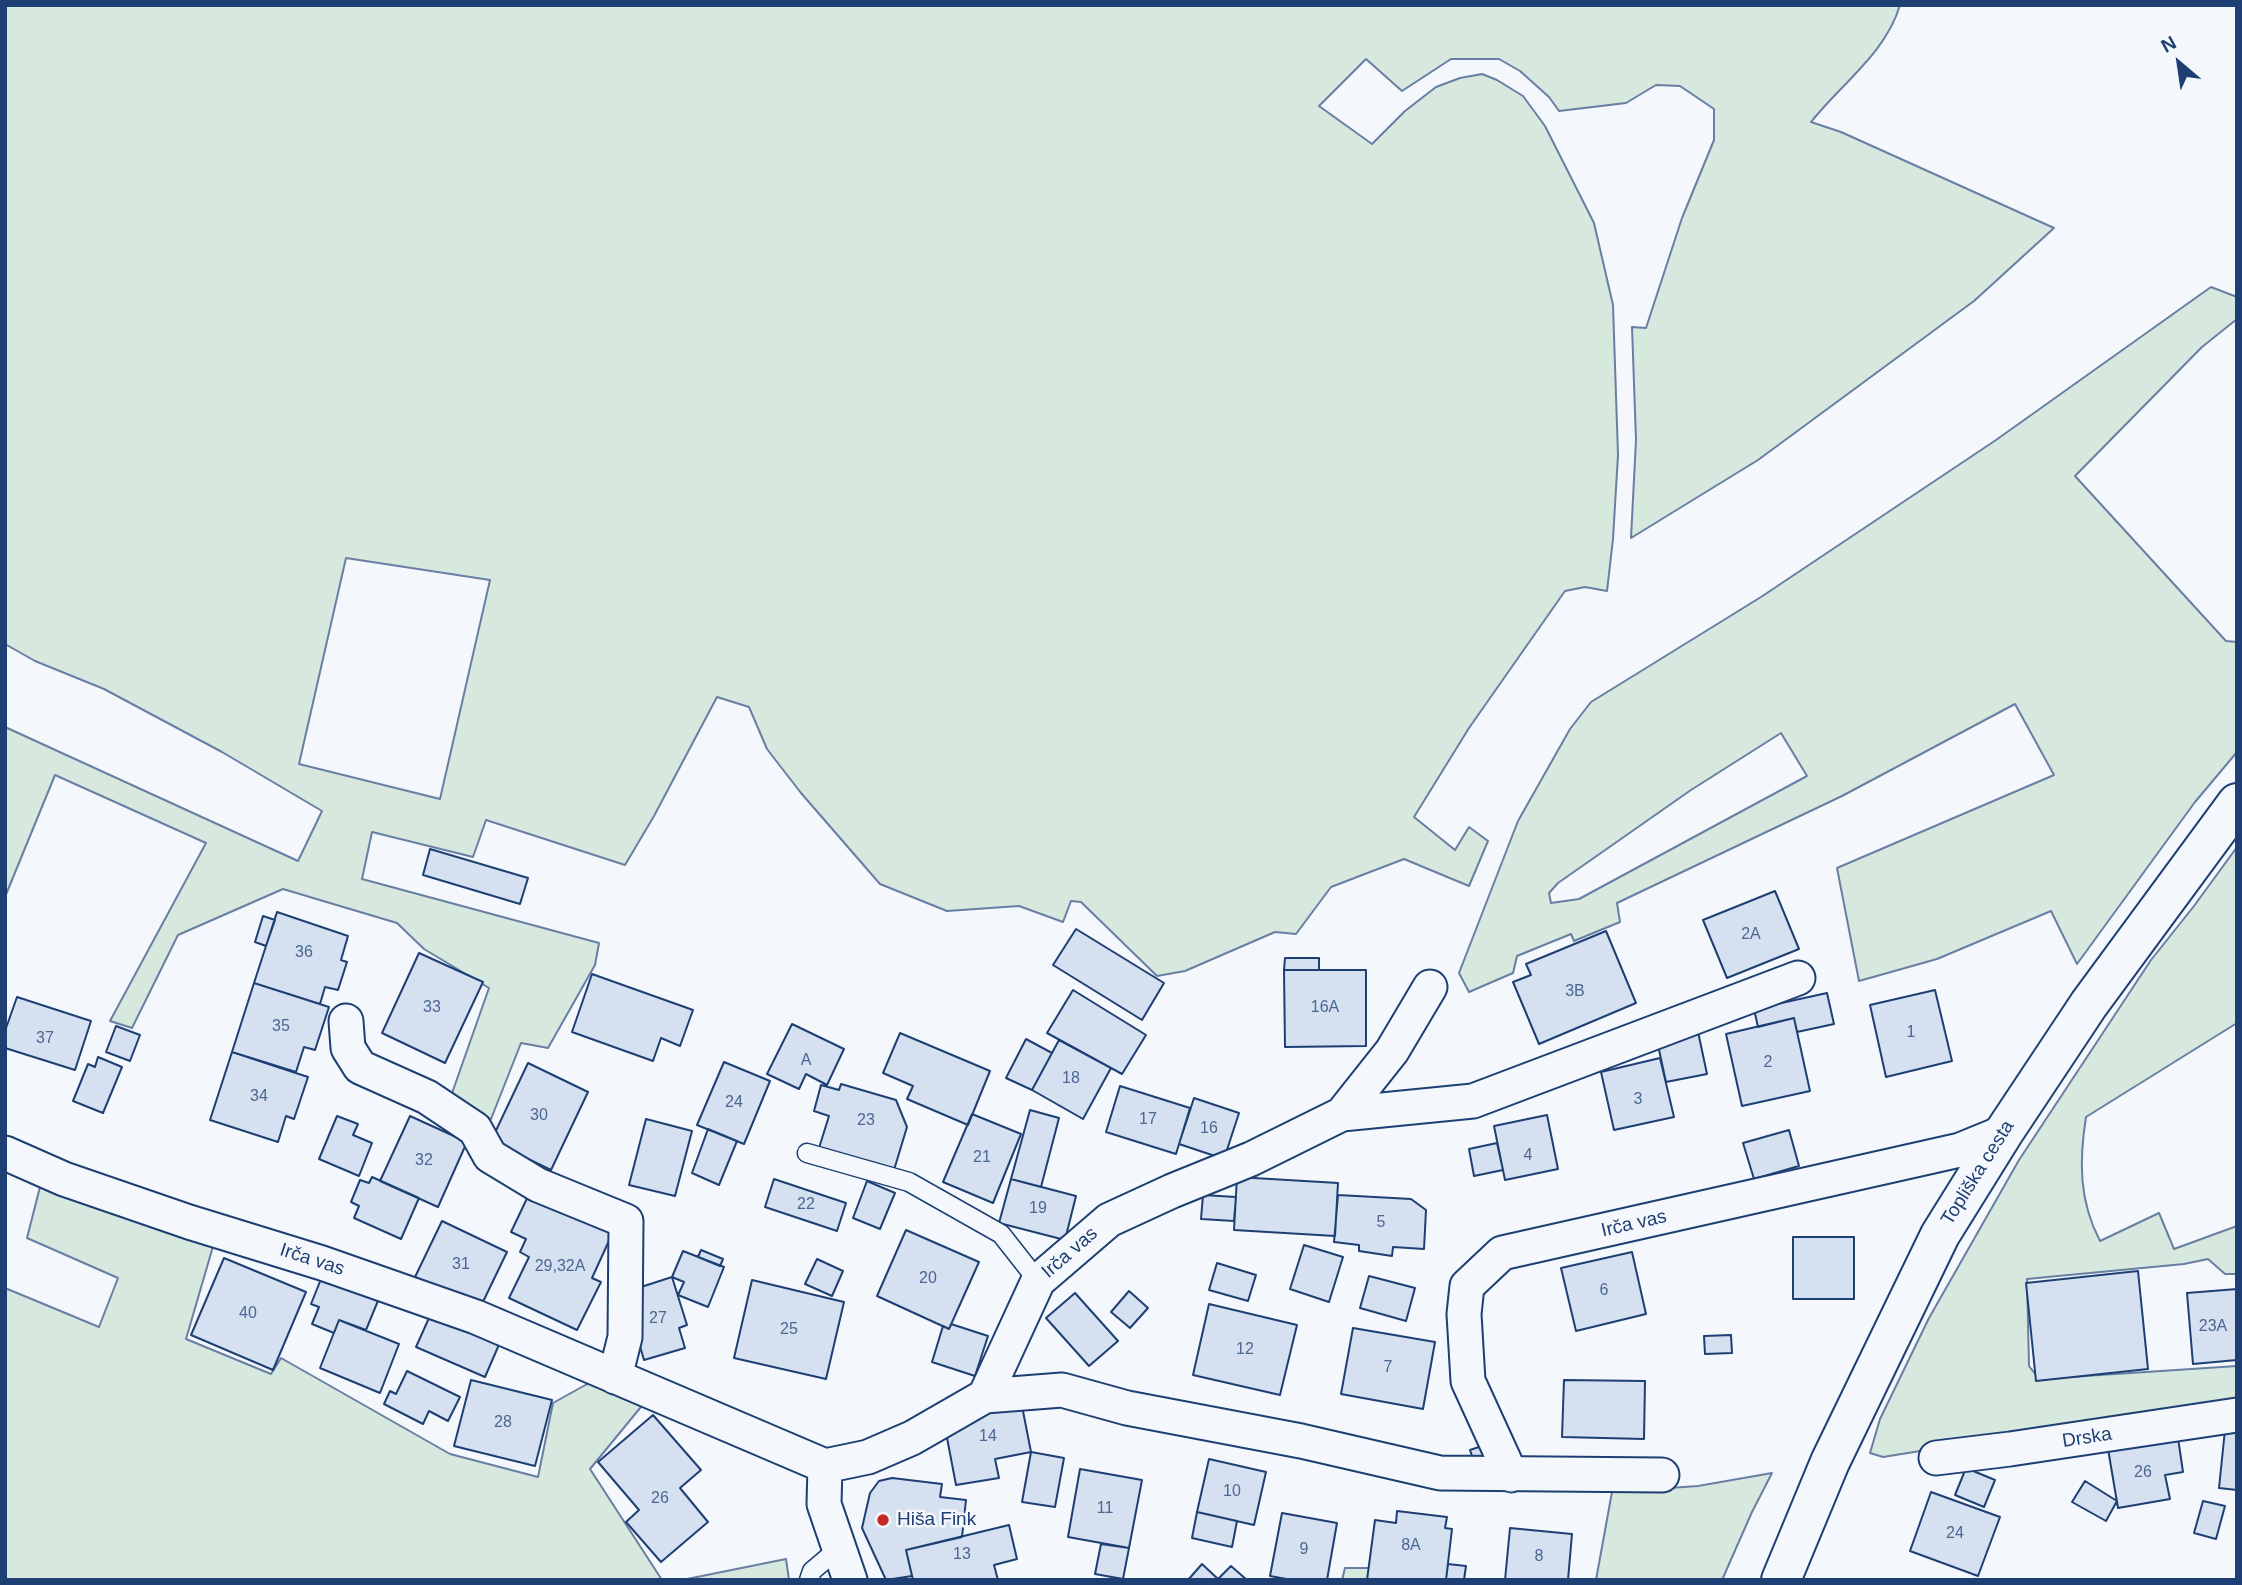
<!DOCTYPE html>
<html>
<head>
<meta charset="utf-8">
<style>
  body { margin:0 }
  #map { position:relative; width:2242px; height:1585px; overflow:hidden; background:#f4f7fb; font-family:Helvetica,sans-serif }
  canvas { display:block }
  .frame { position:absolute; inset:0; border:7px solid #1d3f73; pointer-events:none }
  .north { position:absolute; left:2144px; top:28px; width:70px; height:70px; -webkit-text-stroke:5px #f4f7fb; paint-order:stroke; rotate:331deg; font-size:19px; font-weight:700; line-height:28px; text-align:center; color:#1d3f73 }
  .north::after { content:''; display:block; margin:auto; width:24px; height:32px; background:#1d3f73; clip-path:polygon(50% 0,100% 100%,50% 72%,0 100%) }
</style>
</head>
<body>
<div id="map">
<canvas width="2242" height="1585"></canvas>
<div class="frame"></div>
<div class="north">N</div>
</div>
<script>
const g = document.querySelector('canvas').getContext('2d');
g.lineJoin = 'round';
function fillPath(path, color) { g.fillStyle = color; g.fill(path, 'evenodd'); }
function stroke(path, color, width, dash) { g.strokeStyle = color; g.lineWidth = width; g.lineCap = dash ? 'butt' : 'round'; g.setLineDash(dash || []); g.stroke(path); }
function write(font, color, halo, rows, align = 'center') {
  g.font = font + ' Helvetica,sans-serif'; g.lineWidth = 5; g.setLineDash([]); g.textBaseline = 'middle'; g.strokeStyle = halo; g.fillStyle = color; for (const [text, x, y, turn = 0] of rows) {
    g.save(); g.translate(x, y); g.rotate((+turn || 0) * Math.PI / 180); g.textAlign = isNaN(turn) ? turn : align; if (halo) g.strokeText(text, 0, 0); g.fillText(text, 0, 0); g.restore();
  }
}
const green = new Path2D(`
  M5 5H1900C1886 53 1841 84 1811 122L1841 132 2054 228 1974 301 1758 460 1631 538 1636 440 1632 327 1646 328 1682 218 1714 140V109L1680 86 1656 85 1626 103 1559 111 1549 97 1520 71 1499 59H1451L1402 91 1366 59 1319 106 1372 144 1405 111 1436 87 1460 78 1482 74 1497 80 1523 96 1545 126 1594 223 1613 305 1618 455 1613 539 1607 591 1585 587 1565 591 1469 728 1414 817 1455 850 1469 827 1488 841 1469 886 1404 859 1331 887 1296 934 1275 932 1185 971 1157 976 1081 902 1071 901 1063 922 1019 906 947 911 880 884 801 793 767 749 749 707 717 697 654 816 625 865 486 820 473 857 372 832 362 879 599 943 595 965 548 1048 521 1043 491 1119 451 1096 489 988 424 949 397 923 283 889 178 935 132 1028 110 1021 206 843 55 775 5 897V727L298 861 322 811 222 752 104 689 35 661 5 644ZM346 558 490 580 440 799 299 764Z
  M2211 287 2237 297V319L2202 347 2075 476 2226 641 2237 642V752L2195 802 2077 964 2051 911 1937 959 1859 981 1837 868 2054 775 2015 704 1842 796 1617 903 1620 922 1574 941 1571 934 1517 956 1513 973 1469 992 1459 973 1518 821 1570 729 1591 702 1761 597 1996 440ZM1781 733 1807 776 1579 899 1551 903 1549 893 1558 883 1691 790Z
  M2237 847V1023L2086 1117C2079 1161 2079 1201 2100 1241L2159 1213 2174 1249 2237 1226V1274H2225L2208 1259 2184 1264 2027 1279 2029 1366 2039 1379 2237 1366V1400L1883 1457 1870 1453 1880 1419 1929 1318 2019 1160 2151 960 2194 906Z
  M42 1179 129 1219 214 1243 186 1339 271 1374 281 1358 450 1454 538 1477 553 1403 589 1383 645 1402 590 1469 662 1580H5V1288L99 1327 118 1278 27 1238Z
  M1772 1473 1752 1512 1722 1580H1596L1612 1492 1698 1486Z
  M786 1559 789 1580H682Z
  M1345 1568H1373L1371 1580H1342Z`);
const building = new Path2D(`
  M430 849 528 878 520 904 423 875Z
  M1775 891 1799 949 1727 978 1703 920Z
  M277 912 348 936 341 960 347 962 338 990 325 987 320 1004 254 983Z
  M263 916 275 920 266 946 255 942Z
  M1076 929 1164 983 1142 1020 1053 965Z
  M1606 931 1636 1003 1539 1044 1513 982 1531 975 1526 964Z
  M419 953 483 982 445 1063 382 1033Z
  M1285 958H1319V970H1284Z
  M1284 970H1366V1046L1285 1047Z
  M592 974 693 1010 680 1046 661 1038 653 1061 572 1032Z
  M254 983 329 1007 315 1050 304 1047 296 1072 232 1052Z
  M1073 990 1146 1035 1122 1074 1047 1033Z
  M1935 990 1952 1061 1886 1077 1870 1005Z
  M1827 993 1834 1024 1797 1032 1794 1018 1758 1027 1754 1009Z
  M17 997 91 1021 75 1070 5 1048V1031Z
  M1794 1018 1810 1091 1742 1106 1726 1034Z
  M792 1024 844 1049 827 1085 806 1074 799 1089 767 1074Z
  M116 1026 140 1035 130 1061 106 1052Z
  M1697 1027 1707 1074 1666 1082 1656 1036Z
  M900 1033 990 1071 968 1125 907 1099 913 1086 883 1073Z
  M1026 1039 1052 1053 1032 1090 1006 1078Z
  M1059 1040 1111 1068 1083 1119 1032 1090Z
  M232 1052 308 1077 294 1119 286 1116 278 1142 210 1120Z
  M98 1057 122 1067 103 1113 73 1101 88 1064 95 1067Z
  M1660 1058 1674 1117 1614 1130 1601 1072Z
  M724 1062 770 1081 744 1144 697 1125Z
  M528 1063 588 1092 551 1170 491 1141Z
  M841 1084 896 1100 907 1127 894 1170 819 1148 829 1116 814 1111 821 1085 839 1090Z
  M1120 1086 1190 1108 1176 1154 1106 1132Z
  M1194 1098 1239 1113 1224 1159 1179 1144Z
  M1030 1110 1059 1118 1041 1187 1011 1179Z
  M972 1114 1021 1134 993 1203 943 1182Z
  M1547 1115 1558 1169 1505 1180 1494 1126Z
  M337 1116 358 1124 353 1135 372 1143 359 1176 319 1159Z
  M410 1116 467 1142 438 1207 380 1181Z
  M646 1119 692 1131 675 1196 629 1185Z
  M708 1129 737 1141 719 1185 692 1173Z
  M1789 1130 1799 1166 1754 1179 1743 1143Z
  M1497 1143 1503 1170 1474 1176 1469 1149Z
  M372 1177 419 1198 401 1239 354 1218 359 1206 351 1202 360 1180 369 1183Z
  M1237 1177 1338 1183 1335 1236 1234 1230Z
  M774 1179 846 1203 837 1231 765 1207Z
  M1011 1179 1076 1196 1065 1240 999 1223Z
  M867 1181 895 1193 880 1229 853 1218Z
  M530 1192 613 1232 592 1278 601 1282 577 1330 509 1298 529 1257 520 1252 526 1239 511 1232Z
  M1203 1195 1236 1197 1234 1221 1201 1219Z
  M1338 1195 1411 1199 1426 1210 1424 1249 1393 1247 1392 1256 1359 1251V1245L1334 1242Z
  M442 1221 507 1252 480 1308 415 1277Z
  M906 1230 979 1262 949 1329 877 1296Z
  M1793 1237H1854V1299H1793Z
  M1304 1245 1343 1257 1329 1302 1290 1289Z
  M701 1250 723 1259 720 1266 698 1257Z
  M683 1251 724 1267 708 1307 678 1295 684 1282 672 1277Z
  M1632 1252 1646 1314 1576 1331 1561 1268Z
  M224 1258 306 1292 273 1370 191 1335Z
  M817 1259 843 1271 832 1296 805 1284Z
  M1217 1263 1256 1275 1248 1301 1209 1290Z
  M325 1269 382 1291 366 1330 339 1320 334 1333 312 1324 319 1307 311 1304Z
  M2138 1271 2148 1369 2036 1381 2026 1283Z
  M1369 1276 1415 1288 1406 1321 1360 1308Z
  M672 1277 687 1325 679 1328 685 1348 644 1360 630 1312 641 1287Z
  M752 1280 844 1302 826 1379 734 1358Z
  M2237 1289V1360L2193 1364 2187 1293Z
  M1129 1291 1148 1308 1130 1328 1111 1312Z
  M1075 1293 1118 1341 1089 1366 1046 1318Z
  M1209 1304 1297 1325 1280 1395 1193 1375Z
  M433 1309 501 1340 485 1377 416 1347Z
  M339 1320 399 1344 380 1393 320 1368Z
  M951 1324 988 1336 975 1376 932 1362 943 1326 949 1329Z
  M1353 1328 1435 1342 1423 1409 1341 1394Z
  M1731 1335 1732 1353 1705 1354 1704 1336Z
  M407 1371 460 1397 448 1421 429 1411 423 1424 384 1404 390 1391 396 1394Z
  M471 1380 552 1400 535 1466 454 1446Z
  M1564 1380 1645 1381 1644 1439 1562 1437Z
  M1022 1406 1031 1452 995 1459 999 1478 956 1485 944 1422Z
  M653 1415 701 1470 680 1488 708 1522 661 1562 626 1522 639 1510 598 1462Z
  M2226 1420 2237 1421V1490L2219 1488Z
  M2178 1438 2183 1472 2165 1475 2170 1499 2118 1508 2108 1449Z
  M1482 1446 1486 1458 1474 1462 1470 1450Z
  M1031 1452 1064 1458 1055 1507 1022 1502Z
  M1209 1459 1266 1472 1254 1525 1197 1512Z
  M1966 1468 1995 1480 1984 1507 1955 1495Z
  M1080 1469 1142 1480 1129 1548 1068 1537Z
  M892 1478 942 1484 940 1497 966 1500 962 1537 906 1550 912 1576 886 1580 862 1528 870 1493 879 1481Z
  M2085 1481 2117 1501 2106 1521 2072 1502Z
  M1931 1492 2000 1517 1978 1576 1910 1551Z
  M2203 1501 2225 1506 2216 1539 2194 1533Z
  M1397 1511 1447 1517 1445 1528 1452 1529 1446 1580H1367L1375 1520 1396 1523Z
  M1197 1512 1237 1521 1232 1547 1192 1538Z
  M1282 1513 1337 1523 1327 1580H1292L1270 1576Z
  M1009 1525 1017 1559 994 1565 998 1580H913L906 1550Z
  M1510 1528 1572 1534 1568 1580H1505Z
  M1101 1544 1129 1548 1123 1579 1095 1574Z
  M1202 1564 1218 1579 1231 1566 1247 1580H1188Z
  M1448 1564 1466 1566 1464 1580H1446Z`);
const service = new Path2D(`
  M807 1153 909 1182 1001 1234 1038 1281
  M809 1580 812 1571 838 1549`);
const minor = new Path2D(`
  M346 1021 348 1048 360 1067 427 1097 475 1129 490 1156 538 1185 626 1221 625 1337 615 1377
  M1342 1114 1473 1101 1798 978
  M5 1153 64 1179 189 1222 322 1263 476 1317 825 1466 868 1457 912 1438 985 1396 1062 1390 1127 1408 1301 1441 1440 1473 1662 1475
  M985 1396 1038 1281 1109 1220 1172 1191 1251 1159 1342 1114 1392 1051 1430 987
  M1936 1458 2010 1449 2237 1415
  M825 1466 824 1504 850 1580
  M1511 1475 1468 1381 1464 1314 1467 1286 1502 1253 1960 1150 2004 1132`);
const secondary = new Path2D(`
  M1781 1580 1830 1462 1940 1235 2004 1132 2089 1004 2237 803`);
const markers = [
  [883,1520,7,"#c62828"]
];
const numberNames = [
  ["2A",1751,935],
  ["36",304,953],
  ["3B",1575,992],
  ["33",432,1008],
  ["16A",1325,1008],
  ["35",281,1027],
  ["1",1911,1033],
  ["37",45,1039],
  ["A",806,1061],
  ["2",1768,1063],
  ["18",1071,1079],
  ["34",259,1097],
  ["3",1638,1100],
  ["24",734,1103],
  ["30",539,1116],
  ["17",1148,1120],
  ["23",866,1121],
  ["16",1209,1129],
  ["4",1528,1156],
  ["21",982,1158],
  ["32",424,1161],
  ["22",806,1205],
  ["19",1038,1209],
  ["5",1381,1223],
  ["31",461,1265],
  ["29,32A",560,1267],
  ["20",928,1279],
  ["6",1604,1291],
  ["40",248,1314],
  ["27",658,1319],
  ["23A",2213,1327],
  ["25",789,1330],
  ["12",1245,1350],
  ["7",1388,1368],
  ["28",503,1423],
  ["14",988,1437],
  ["26",2143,1473],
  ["10",1232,1492],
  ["26",660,1499],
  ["11",1105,1509],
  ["24",1955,1534],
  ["8A",1411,1546],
  ["9",1304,1550],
  ["13",962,1555],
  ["8",1539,1557]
];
const streetNames = [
  ["Topliška cesta",1978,1173,-58],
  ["Irča vas",1634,1224,-13],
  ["Irča vas",1070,1253,-41],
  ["Irča vas",312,1260,18],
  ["Drska",2087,1438,-9]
];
const poiNames = [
  ["Hiša Fink",897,1520]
];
fillPath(green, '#d7e8df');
stroke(green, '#687fa3', 2);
fillPath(building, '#d5e0f0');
stroke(building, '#1d3f73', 2);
stroke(service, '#1d3f73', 21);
stroke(minor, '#1d3f73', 37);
stroke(secondary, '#1d3f73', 42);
stroke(service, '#f4f7fb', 18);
stroke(minor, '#f4f7fb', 33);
stroke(secondary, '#f4f7fb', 38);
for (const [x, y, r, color] of markers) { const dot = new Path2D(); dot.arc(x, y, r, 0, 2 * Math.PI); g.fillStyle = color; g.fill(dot); stroke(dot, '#f4f7fb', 2.5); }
write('16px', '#4b6792', null, numberNames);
write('19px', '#1d3f73', '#f4f7fb', streetNames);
write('19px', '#1d3f73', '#f4f7fb', poiNames, 'left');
</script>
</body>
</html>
